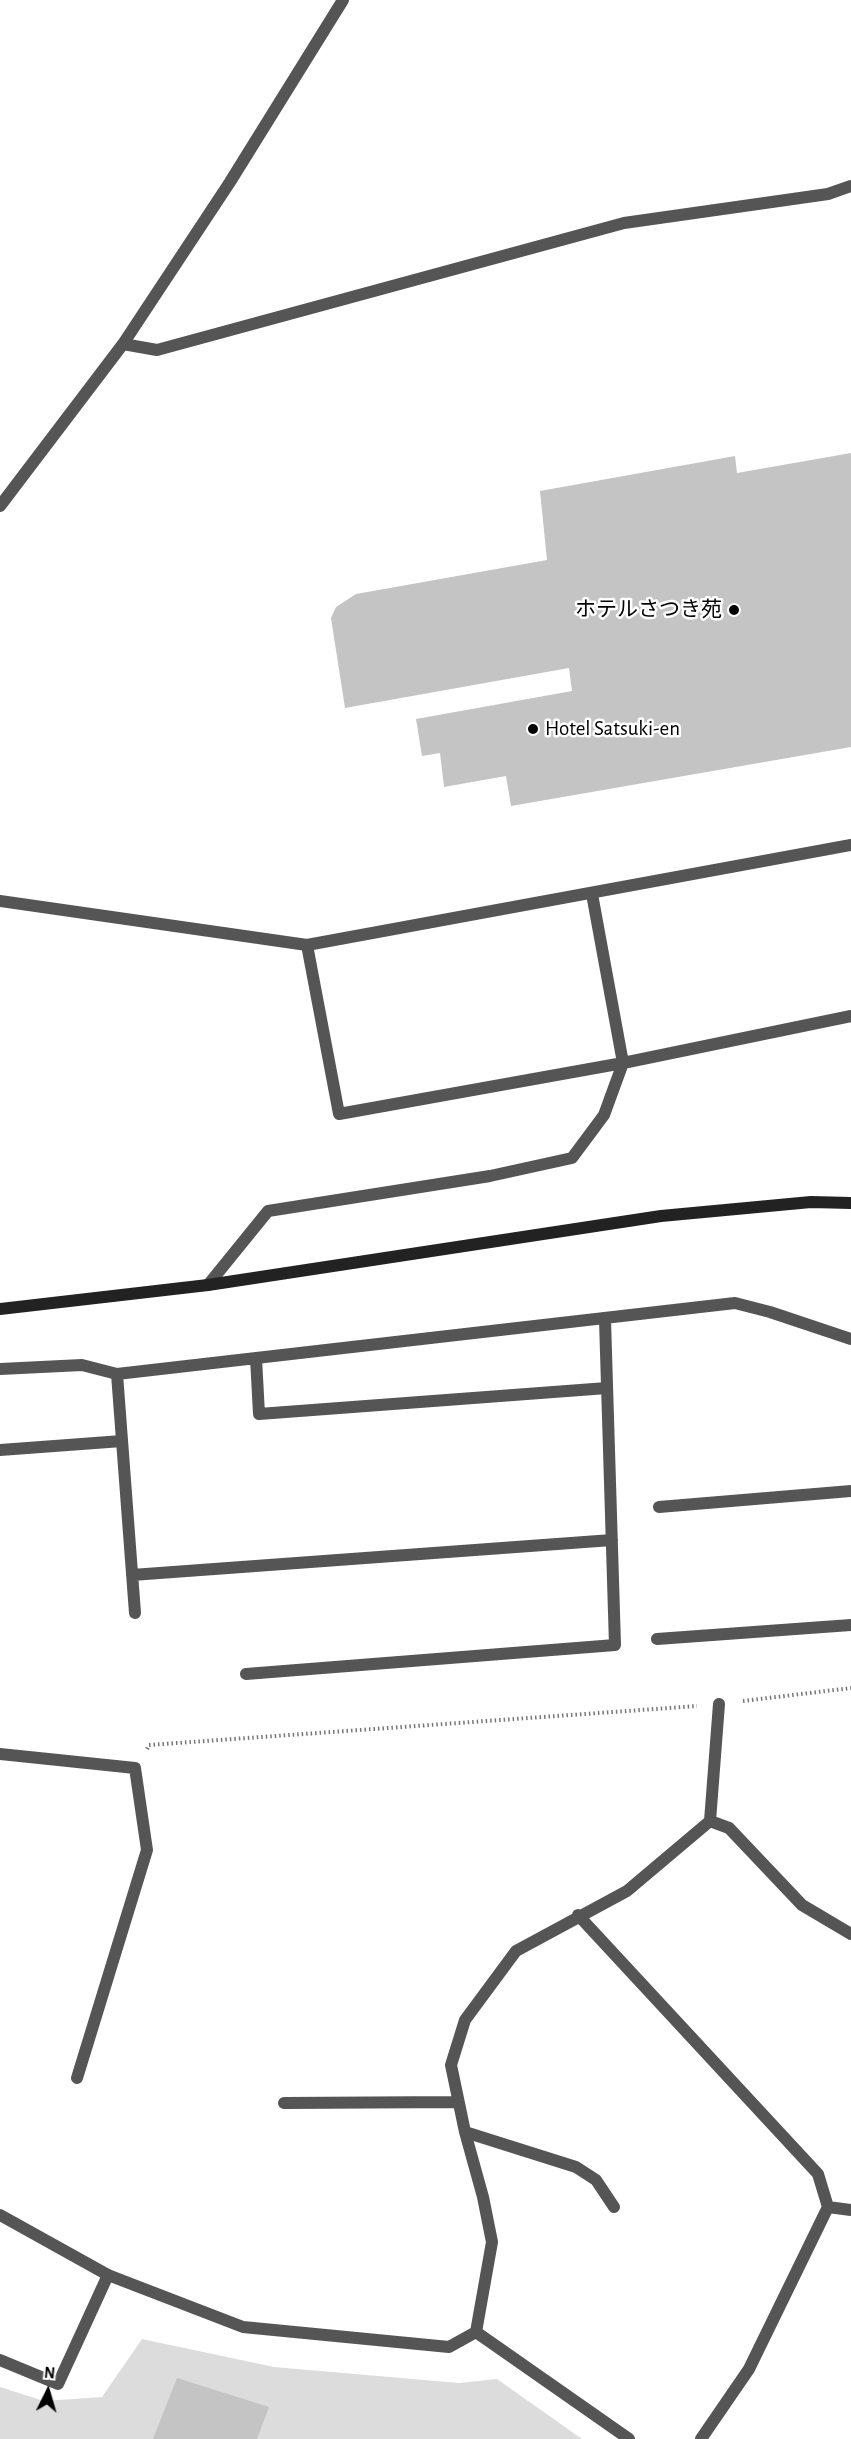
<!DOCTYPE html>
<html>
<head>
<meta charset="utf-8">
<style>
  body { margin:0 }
  #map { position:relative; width:851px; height:2439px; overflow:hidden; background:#fff; font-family:"Alegreya Sans",sans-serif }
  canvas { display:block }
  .north { position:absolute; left:18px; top:2361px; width:60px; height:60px; -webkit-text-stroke:4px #fff; paint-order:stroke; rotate:5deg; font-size:16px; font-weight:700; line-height:24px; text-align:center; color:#000 }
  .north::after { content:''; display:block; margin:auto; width:21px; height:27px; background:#000; clip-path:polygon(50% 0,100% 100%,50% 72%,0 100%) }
</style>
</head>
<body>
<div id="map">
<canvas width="851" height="2439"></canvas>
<div class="north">N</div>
</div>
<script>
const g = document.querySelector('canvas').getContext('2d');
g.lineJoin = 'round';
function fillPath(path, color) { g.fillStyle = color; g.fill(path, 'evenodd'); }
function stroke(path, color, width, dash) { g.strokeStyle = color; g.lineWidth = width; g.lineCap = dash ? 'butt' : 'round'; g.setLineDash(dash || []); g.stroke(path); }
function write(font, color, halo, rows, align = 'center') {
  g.font = font + ' "Alegreya Sans","Noto Sans JP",sans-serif'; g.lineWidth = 5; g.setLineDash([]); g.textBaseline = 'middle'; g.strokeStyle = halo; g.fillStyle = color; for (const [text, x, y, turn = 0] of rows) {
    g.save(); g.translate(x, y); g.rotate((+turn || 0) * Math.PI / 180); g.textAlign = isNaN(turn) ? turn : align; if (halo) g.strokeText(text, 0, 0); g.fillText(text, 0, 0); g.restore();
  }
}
const green = new Path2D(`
  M142 2339 274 2367 459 2383 497 2379 582 2439H0V2387L44 2401 102 2397Z`);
const building = new Path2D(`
  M851 453V747L511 806 506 776 444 787 440 753 422 756 416 719 572 691 569 668 345 708 331 618 336 607 356 594 547 560 540 491 735 456 737 473Z
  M177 2378 269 2407 257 2439H153Z`);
const path = new Path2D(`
  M743 1701 851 1688
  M147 1749 149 1745 697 1706`);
const lane = new Path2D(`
  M0 2215 108 2275`);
const street = new Path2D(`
  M123 344 157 350 624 223 828 194 851 186
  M0 506 123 344 230 182 343 0
  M0 901 307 945 851 845
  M307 945 339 1114 623 1063 851 1016
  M208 1285 268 1211 490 1176 572 1158 604 1115 623 1063 592 894
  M256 1358 259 1414 607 1388
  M0 1369 82 1365 117 1374 735 1303 770 1312 851 1339
  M117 1374 135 1613
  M0 1450 122 1441
  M659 1507 851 1491
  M132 1575 612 1540
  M657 1639 851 1625
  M246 1674 615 1645 605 1320
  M0 1754 135 1768 147 1850 77 2078
  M710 1821 729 1828 802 1905 851 1934
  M578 1915 818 2174 828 2207 749 2369 701 2439
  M284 2103 458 2102
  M465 2132 576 2167 596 2180 614 2207
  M828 2207 851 2210
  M0 2360 58 2384 108 2275 243 2327 449 2347 476 2332
  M629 2439 476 2332 492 2242 483 2197 465 2132 451 2065 465 2020 516 1951 627 1891 710 1821 719 1704`);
const secondary = new Path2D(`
  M0 1309 208 1285 661 1216 811 1202 851 1203`);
const markers = [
  [734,610,6,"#000"],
  [533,729,6,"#000"]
];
const poiNames = [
  ["ホテルさつき苑",722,610],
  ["Hotel Satsuki-en",545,729,"left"]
];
fillPath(green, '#dcdcdc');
fillPath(building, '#c4c4c4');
stroke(path, '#777', 4, [1.5, 3]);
stroke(lane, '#555', 12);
stroke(street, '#555', 12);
stroke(secondary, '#222', 12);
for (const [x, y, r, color] of markers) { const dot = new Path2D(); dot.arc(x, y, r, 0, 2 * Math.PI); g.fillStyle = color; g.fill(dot); stroke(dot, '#fff', 2); }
write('21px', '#000', '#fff', poiNames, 'right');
</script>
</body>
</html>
